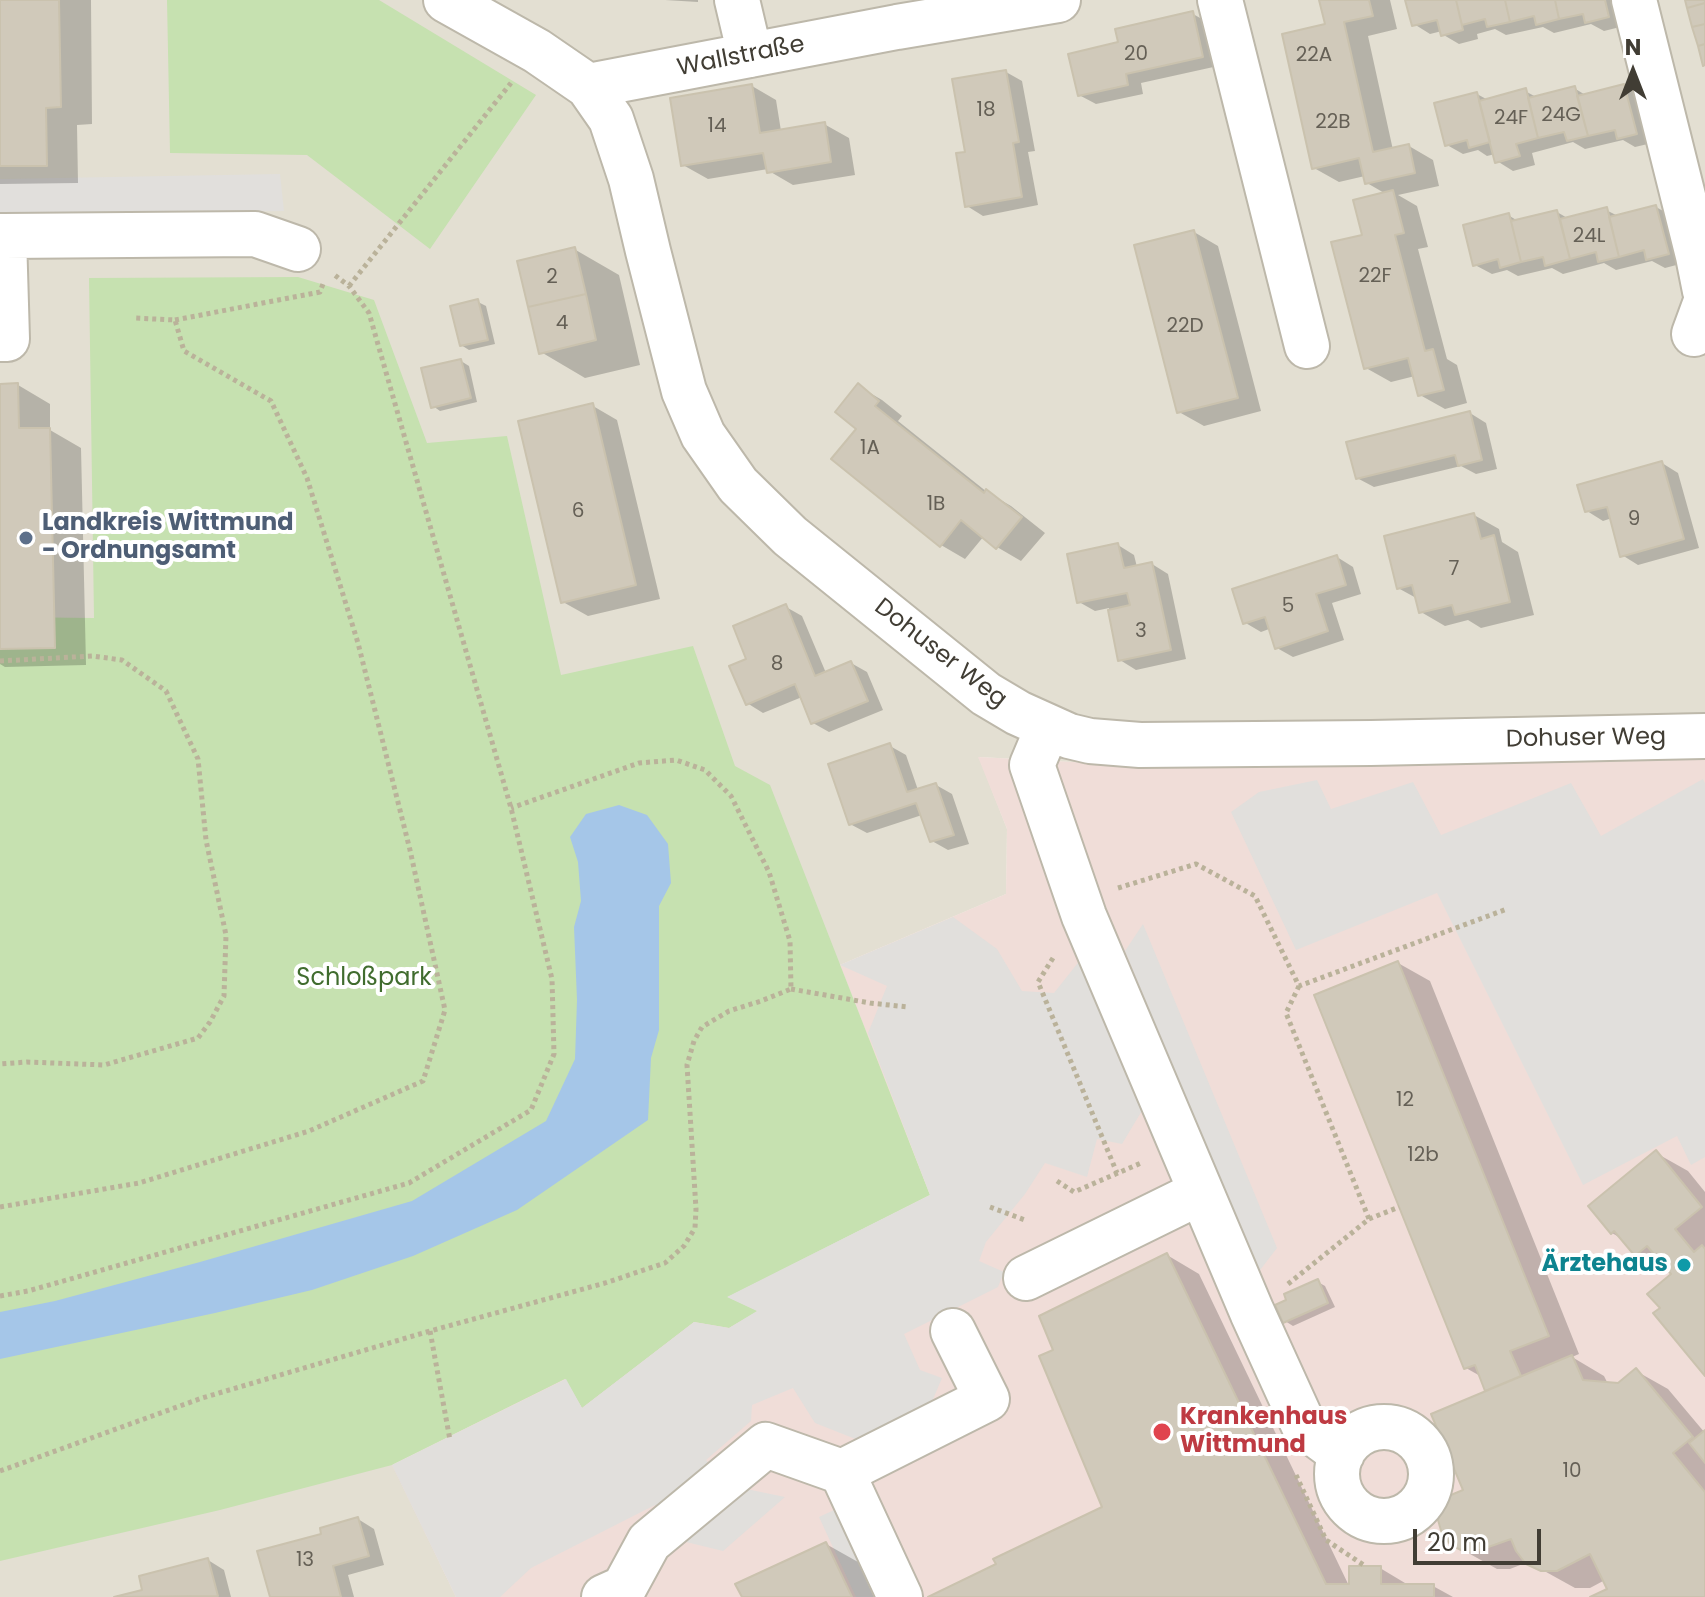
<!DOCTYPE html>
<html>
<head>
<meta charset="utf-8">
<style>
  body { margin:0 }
  #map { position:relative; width:1705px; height:1597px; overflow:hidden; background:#f0ede4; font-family:Poppins,sans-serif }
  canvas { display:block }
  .north { position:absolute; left:1593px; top:32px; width:80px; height:80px; -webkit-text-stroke:6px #fff; paint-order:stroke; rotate:0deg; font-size:22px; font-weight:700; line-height:32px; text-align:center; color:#413d34 }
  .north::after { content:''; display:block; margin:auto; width:28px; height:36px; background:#413d34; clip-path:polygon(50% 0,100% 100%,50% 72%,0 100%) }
  .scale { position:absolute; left:1413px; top:1529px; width:128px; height:36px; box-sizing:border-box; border:4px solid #413d34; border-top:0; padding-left:10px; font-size:24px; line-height:28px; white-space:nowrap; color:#413d34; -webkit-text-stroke:6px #fff; paint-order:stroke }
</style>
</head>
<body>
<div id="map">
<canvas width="1705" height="1597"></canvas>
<div class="north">N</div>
<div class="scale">20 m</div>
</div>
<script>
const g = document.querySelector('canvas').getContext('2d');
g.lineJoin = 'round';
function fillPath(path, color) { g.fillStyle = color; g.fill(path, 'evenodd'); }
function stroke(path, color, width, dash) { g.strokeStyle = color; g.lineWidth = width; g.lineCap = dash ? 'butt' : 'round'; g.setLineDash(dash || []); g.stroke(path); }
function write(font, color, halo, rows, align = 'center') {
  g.font = font + ' Poppins,sans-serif'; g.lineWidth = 8; g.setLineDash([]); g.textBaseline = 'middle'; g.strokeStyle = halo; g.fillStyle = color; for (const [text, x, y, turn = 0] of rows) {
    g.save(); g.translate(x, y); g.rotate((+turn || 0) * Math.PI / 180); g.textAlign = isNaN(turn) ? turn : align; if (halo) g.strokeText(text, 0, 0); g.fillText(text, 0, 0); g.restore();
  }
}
const residential = new Path2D(`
  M0 0H1705V759L1186 768 979 757 1007 829 1006 894 840 965 393 1464 456 1597H0Z`);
const medical = new Path2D(`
  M978 757 1186 768 1705 759V1597H456L392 1465 930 1195 840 965 1006 894 1007 829Z`);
const green = new Path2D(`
  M167 0H379L536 95 430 249 307 155 170 153Z
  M298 277 374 300 427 443 507 436 561 675 693 646 735 766 770 785 930 1195 728 1297 758 1311 729 1328 694 1322 582 1408 565 1379 392 1465 220 1510 0 1561V617L94 618 89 278Z`);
const parking = new Path2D(`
  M280 174 284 211 0 215V179Z
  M1703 779 1705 783V1157L1691 1165 1677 1136 1583 1185 1437 893 1296 950 1231 812 1259 792 1317 780 1331 809 1413 782 1441 835 1571 783 1601 836Z
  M953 917 997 949 1022 991 1054 993 1081 959 1143 1109 1122 1144 1097 1139 1087 1177 1045 1163 1025 1194 986 1242 979 1261 1004 1272 998 1287 904 1334 920 1370 942 1378 931 1404 858 1440 815 1423 793 1388 752 1405 751 1421 706 1460 732 1486 785 1497 723 1551 682 1541 655 1505 531 1568 500 1597H456L392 1465 566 1379 582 1408 694 1322 729 1328 757 1311 727 1297 930 1195 868 1033 887 986 840 965Z
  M1143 924 1277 1248 1257 1274 1125 951Z
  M847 1504 891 1597H856L819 1517Z`);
const water = new Path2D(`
  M619 805 647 815 668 844 671 883 659 906V1030L651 1058 648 1120 517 1210 413 1256 312 1290 215 1313 0 1359V1312L55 1301 200 1262 412 1201 546 1121 575 1059 577 1000 574 927 581 901 578 862 570 837 586 814Z`);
const shadow = new Path2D(`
  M0 0H91L92 124 77 125 78 183 0 184Z
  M665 0H698V2Z
  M1321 0H1390L1397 29 1368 36 1393 150 1409 146 1433 160 1439 186 1398 195 1417 206 1428 247 1418 249 1447 359 1457 365 1467 403 1445 409 1420 395 1415 376 1391 382 1366 368 1365 236 1386 194 1367 183 1365 176 1339 182 1314 168 1327 26Z
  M1408 0H1618L1624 26 1604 31 1591 24 1554 33 1543 27 1506 35 1495 29 1477 34 1478 39 1459 44 1442 34V31L1430 34 1414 24Z
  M1193 14 1209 23 1218 66 1141 83 1143 94 1096 104 1079 95 1121 44Z
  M1006 72 1022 81 1035 151 1028 152 1038 205 983 216 967 206V154Z
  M752 86 776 100 781 131 824 124 849 138 855 175 793 185 769 171 768 169 708 179 683 165Z
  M1624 86 1640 96 1652 143 1635 147 1623 140 1585 149 1573 142 1532 153 1535 165 1513 171 1497 161 1495 154 1487 156 1478 150 1463 154 1447 145 1477 94 1488 100 1525 91 1538 98 1574 88 1587 96Z
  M1656 207 1672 216 1684 263 1665 268 1652 261 1616 270 1604 263 1563 274 1552 268 1518 276 1507 270 1492 274 1475 265 1508 215 1518 221 1557 212 1569 219 1606 210 1618 216Z
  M1194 232 1218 246 1261 411 1204 426 1179 412Z
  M574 249 619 275 640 365 585 378 541 352Z
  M478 302 486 306 495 344 469 350 461 345Z
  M461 361 469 366 477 402 440 411 433 406Z
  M18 385 50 404V430L81 448 86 665 5 667 0 664V386Z
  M858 386 882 400 902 416 898 421 987 492 1011 506 1045 533 1021 561 997 547 984 536 965 559 941 545 859 429Z
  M593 406 617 420 660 599 588 616 563 602Z
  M1470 413 1486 423 1497 469 1476 474 1461 466 1374 487 1357 478Z
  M1662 463 1678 473 1699 548 1638 565 1622 555 1612 518 1603 521 1587 511Z
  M1474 515 1499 529 1502 542 1518 552 1534 615 1481 628 1468 620 1445 626 1421 612 1418 599 1398 588Z
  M1118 545 1134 555 1137 567 1152 564 1168 574 1186 659 1136 670 1120 660 1109 608 1095 611 1079 602Z
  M1337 557 1353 567 1361 594 1332 603 1344 640 1293 657 1277 648 1269 629 1261 632 1244 622Z
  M786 607 802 616 826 673 851 663 867 672 883 710 829 732 813 723 802 697 763 713 747 703Z
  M890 746 906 755 918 790 936 785 952 794 969 844 948 850 932 841 922 815 867 833 850 824Z
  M1398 963 1430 981 1579 1354 1572 1357 1604 1376 1608 1384 1618 1385 1636 1371 1668 1389 1705 1433V1597H1595L1610 1589 1605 1580 1590 1588H1575L1528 1562 1510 1569H1497L1452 1544 1488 1392 1482 1377 1466 1368Z
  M1656 1153 1688 1171 1705 1192V1373L1662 1309 1673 1275 1670 1271 1668 1273 1636 1254 1624 1240 1612 1233 1590 1206Z
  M1167 1255 1199 1274 1351 1590 1380 1568 1410 1586H1433L1453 1597H932L1104 1508 1056 1351Z
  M1318 1282 1325 1286 1335 1307 1293 1326 1285 1321Z
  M358 1519 374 1529 384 1565 348 1575 354 1597H272L323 1535Z
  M826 1544 858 1562 874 1597H744Z
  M208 1560 224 1570 231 1597H122L144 1591Z`);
const building = new Path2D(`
  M0 0H59L61 107 46 108 47 166H0Z
  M1319 0H1369L1373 16 1344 22 1373 152 1409 144 1415 173 1365 184 1359 158 1312 169 1282 34 1325 24Z
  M1405 0H1456L1463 30 1441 36 1437 20 1412 26Z
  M1456 0H1505L1510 22 1487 27 1485 19 1462 25Z
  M1505 0H1555L1559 19 1536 25 1534 16 1510 22Z
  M1555 0H1605L1609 17 1585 23 1583 14 1559 19Z
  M1685 0H1705V3L1687 8Z
  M1705 3V24L1692 27 1687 8Z
  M1193 11 1203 57 1126 74 1128 85 1078 96 1068 54 1118 42 1115 29Z
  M1705 24V44L1698 46 1692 27Z
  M1705 44V65L1703 66 1698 46Z
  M1006 70 1019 142 1013 143 1022 197 965 207 956 153 965 152 952 79Z
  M752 84 760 133 825 122 831 162 767 173 763 153 681 166 670 98Z
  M1624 84 1637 134 1617 139 1615 130 1588 136 1577 96Z
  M1575 86 1588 136 1567 141 1564 132 1538 138 1528 98Z
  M1526 88 1538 138 1516 144 1520 156 1495 163 1479 101Z
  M1477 92 1490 142 1469 148 1467 140 1445 146 1434 103Z
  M1393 190 1404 233 1395 235 1425 351 1433 349 1444 390 1418 396 1408 358 1364 369 1331 242 1362 235 1353 200Z
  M1656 205 1669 254 1646 260 1644 250 1619 257 1609 217Z
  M1607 207 1619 257 1598 262 1596 252 1570 259 1560 219Z
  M1557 210 1570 259 1545 266 1543 257 1521 262 1511 221Z
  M1509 213 1521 262 1500 268 1498 259 1473 266 1463 225Z
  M1194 230 1238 398 1177 413 1134 245Z
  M575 247 586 294 528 307 517 261Z
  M586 294 596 340 539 354 528 307Z
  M478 299 488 340 460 346 450 306Z
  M461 359 471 398 431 408 421 368Z
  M18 383 19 428H50L55 648 0 649V384Z
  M858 383 879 401 875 406 984 493 986 489 1022 517 996 549 961 520 940 547 831 459 856 429 835 412Z
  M593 403 636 585 561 603 518 421Z
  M1470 411 1482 460 1458 466 1455 455 1356 479 1346 442Z
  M1662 461 1684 539 1620 557 1607 507 1585 512 1577 485Z
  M1474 513 1481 539 1494 535 1510 602 1455 615 1452 605 1419 613 1412 585 1397 589 1384 536Z
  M1118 543 1124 568 1152 562 1171 650 1118 661 1108 610 1130 605 1127 593 1077 603 1067 554Z
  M1337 555 1346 585 1316 594 1328 631 1275 649 1265 617 1243 624 1232 589Z
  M786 604 815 676 851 661 868 701 811 724 795 684 746 705 729 666 746 659 733 626Z
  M890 743 907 792 936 783 954 835 930 842 916 803 849 825 828 764Z
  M1398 961 1549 1336 1510 1351 1521 1376 1485 1391 1475 1365 1464 1369 1314 995Z
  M1656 1150 1702 1207 1675 1229 1694 1252 1702 1245 1705 1249V1376L1653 1313 1660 1308 1647 1294 1671 1274 1647 1246 1635 1256 1614 1231 1611 1234 1588 1206Z
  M1167 1253 1326 1584H1349V1566H1381V1584H1434V1597H928L996 1564 993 1559 1102 1507 1039 1356 1053 1350 1039 1316Z
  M1318 1279 1328 1303 1283 1323 1275 1305 1286 1300 1284 1294Z
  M1572 1355 1583 1380 1618 1383 1636 1368 1693 1437 1673 1453 1705 1492V1597H1590L1607 1589 1590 1554 1557 1571H1541L1526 1564 1516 1551 1511 1539 1477 1551H1463L1451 1545 1442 1534 1438 1520 1442 1507 1451 1495 1463 1490 1431 1414Z
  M1705 1430V1463L1689 1443Z
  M358 1517 369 1556 333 1566 341 1597H270L257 1551 321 1534 320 1528Z
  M826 1542 852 1597H742L735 1584Z
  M208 1558 218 1596 114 1597 142 1590 139 1576Z`);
const path = new Path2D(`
  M349 286 511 83
  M175 320 320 292 323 284
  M0 661 92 656 122 660 166 691 198 759 206 840 226 935 224 996 210 1022 198 1038 104 1065 27 1062 0 1064
  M1118 888 1196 864 1255 896 1299 986 1507 909
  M1053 958 1038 982 1117 1173
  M791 989 870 1003 908 1007
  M1057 1181 1074 1192 1141 1163
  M0 1207 139 1183 309 1131 423 1081 445 1010 410 850 358 643 307 478 271 401 184 351 175 320 134 318
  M990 1207 1025 1220
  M1369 1219 1399 1207
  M1288 1284 1369 1219 1286 1013 1299 986
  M0 1296 28 1291 409 1183 531 1110 554 1054 552 979 511 808 369 313 349 286 332 273
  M430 1331 450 1440
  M0 1471 202 1398 430 1331 605 1283 665 1263 684 1246 695 1228 696 1209 687 1065 694 1041 702 1027 729 1011 761 1001 791 989 790 941 769 872 731 796 705 770 676 760 639 763 511 808
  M1296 1475 1326 1540 1365 1566`);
const minor = new Path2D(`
  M446 0 537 51 588 86 611 119 631 179 648 251 684 391 703 435 738 485 790 536 986 694 1018 713 1069 736 1090 741 1140 745 1371 743 1705 736
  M737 0 750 55
  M1220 0 1307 346
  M1634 0 1698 256 1705 291
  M588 86 897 27 1058 0
  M0 236H4L7 339H0
  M4 236 255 234 298 249
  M1694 334 1705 304
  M1048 727 1032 765 1084 916 1252 1312 1304 1426 1342 1454
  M1026 1278 1201 1192
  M1337 1474a47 47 0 1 1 94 0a47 47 0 1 1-94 0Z
  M842 1472 987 1399 953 1331
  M604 1597 624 1588 649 1542 766 1445 842 1472 900 1597`);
const markers = [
  [26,538,8,"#5c6f8a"],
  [1684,1265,8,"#0f9aa8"],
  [1162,1432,10,"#e0444e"]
];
const numberNames = [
  ["20",1136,55],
  ["22A",1314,56],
  ["18",986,111],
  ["24G",1561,116],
  ["24F",1511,119],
  ["22B",1333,123],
  ["14",717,127],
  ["24L",1589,237],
  ["22F",1375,277],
  ["2",552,278],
  ["4",562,324],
  ["22D",1185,327],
  ["1A",870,449],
  ["1B",936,505],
  ["6",578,512],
  ["9",1634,520],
  ["7",1454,570],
  ["5",1288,607],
  ["3",1141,632],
  ["8",777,665],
  ["12",1405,1101],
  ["12b",1423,1156],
  ["10",1572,1472],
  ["13",305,1561]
];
const streetNames = [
  ["Wallstraße",741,57,-11],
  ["Dohuser Weg",940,654,38],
  ["Dohuser Weg",1586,739,-1]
];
const serviceNames = [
  ["Landkreis Wittmund",42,524],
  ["- Ordnungsamt",42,552]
];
const parkNames = [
  ["Schloßpark",364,979]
];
const cultureNames = [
  ["Ärztehaus",1668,1265]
];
const healthNames = [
  ["Krankenhaus",1180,1418],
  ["Wittmund",1180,1446]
];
fillPath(residential, '#e3dfd2');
fillPath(medical, '#f0ddd8');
fillPath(green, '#c6e1b0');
fillPath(parking, '#e1dfdc');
fillPath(water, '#a5c6e8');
fillPath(shadow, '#0003');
fillPath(building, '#d0c9ba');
stroke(building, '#cac2ae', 2);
stroke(minor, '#bdb8aa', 48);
stroke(path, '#bab29a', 5, [4, 4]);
stroke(minor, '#fff', 44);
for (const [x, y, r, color] of markers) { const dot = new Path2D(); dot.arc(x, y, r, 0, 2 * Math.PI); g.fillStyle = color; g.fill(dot); stroke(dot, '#fff', 3); }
write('20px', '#656056', null, numberNames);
write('24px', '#413d34', '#fff', streetNames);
write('bold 24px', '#4e5e75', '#fff', serviceNames, 'left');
write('24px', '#406c2e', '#fff', parkNames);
write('bold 24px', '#0d838f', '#fff', cultureNames, 'right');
write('bold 24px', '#be3a42', '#fff', healthNames, 'left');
</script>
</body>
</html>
